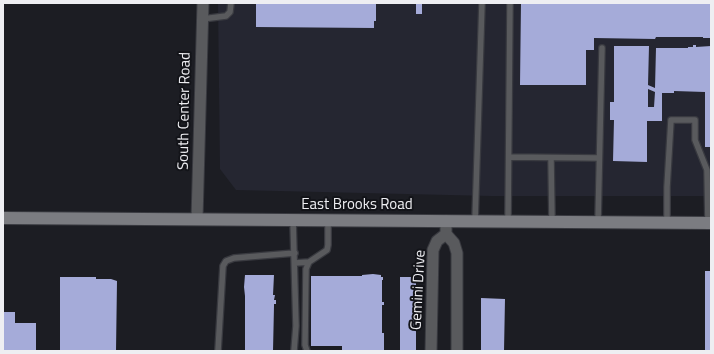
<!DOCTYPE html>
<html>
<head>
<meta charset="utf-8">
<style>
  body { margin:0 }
  #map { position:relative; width:714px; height:354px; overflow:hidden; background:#1c1d23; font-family:"Titillium Web",sans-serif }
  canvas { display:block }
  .frame { position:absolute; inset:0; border:4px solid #eeeef2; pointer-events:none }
</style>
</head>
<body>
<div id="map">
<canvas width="714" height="354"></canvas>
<div class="frame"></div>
</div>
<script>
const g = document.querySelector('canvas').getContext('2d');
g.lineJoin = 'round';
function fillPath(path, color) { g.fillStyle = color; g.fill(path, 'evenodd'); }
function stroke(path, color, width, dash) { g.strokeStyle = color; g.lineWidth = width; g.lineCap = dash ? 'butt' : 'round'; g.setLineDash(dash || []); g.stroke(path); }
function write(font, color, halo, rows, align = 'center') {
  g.font = font + ' "Titillium Web",sans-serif'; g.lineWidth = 4; g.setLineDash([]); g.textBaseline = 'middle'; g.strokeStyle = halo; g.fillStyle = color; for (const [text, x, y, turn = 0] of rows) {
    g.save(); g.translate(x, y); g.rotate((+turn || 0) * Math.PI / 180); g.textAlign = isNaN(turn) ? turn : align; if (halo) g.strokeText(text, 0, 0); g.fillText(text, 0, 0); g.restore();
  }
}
const built = new Path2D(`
  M218 3H711V196H491L236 190 220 169Z`);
const building = new Path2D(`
  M256 3H376V21H374V28L256 27Z
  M416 3H422V14H416Z
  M521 3H711V38H703V37H656L655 39 594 38V50H586V85H520Z
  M693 45H696V47L711 46V147H705V92L674 91V93H662V121H647V162L613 161 614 120H610V102H614V46H649L648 85 655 88 656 48H688V47H693ZM648 89 655 92 654 107H648Z
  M705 271H711V351H705Z
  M373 274 381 275V277H383V280H382V302H384V305H382V333H384V351H342V346H311V276H362V275Z
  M245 275H274L273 295H275L274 300H276V304H274V306L273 351H245V296L244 287Z
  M60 277H96V279H111L117 281 116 351H60Z
  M400 277H416V351H400Z
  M481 298 505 299 504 351H481Z
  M3 312H15V323H36V351H3Z`);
const lane = new Path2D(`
  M202 19 226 16 230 12 231 3
  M509 157 599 158
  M551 158 552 222
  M293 220 296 326 294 351
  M475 221 482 3
  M508 221 510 3
  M598 222 602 48
  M667 222V187L671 120H695V140L707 170 708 223
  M295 263 309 262
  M218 351 223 266 226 261 234 258 295 253
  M307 351 305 345 306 269 309 262 327 250 328 245V221`);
const street = new Path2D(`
  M197 219 203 3
  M446 221V234L454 243 457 253V351
  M431 351 433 250 437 241 446 234`);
const secondary = new Path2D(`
  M3 218 711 223`);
const streetNames = [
  ["South Center Road",185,111,-89],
  ["East Brooks Road",357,205],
  ["Gemini Drive",419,290,-87]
];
fillPath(built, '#252631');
fillPath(building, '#a5abd9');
stroke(lane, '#393a40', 8);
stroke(street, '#393a40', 13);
stroke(secondary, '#393a40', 14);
stroke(lane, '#595a5d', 5.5);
stroke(street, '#595a5d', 11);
stroke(secondary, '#7b7c81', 12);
write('15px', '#eeeef2', '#131419', streetNames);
</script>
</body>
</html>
